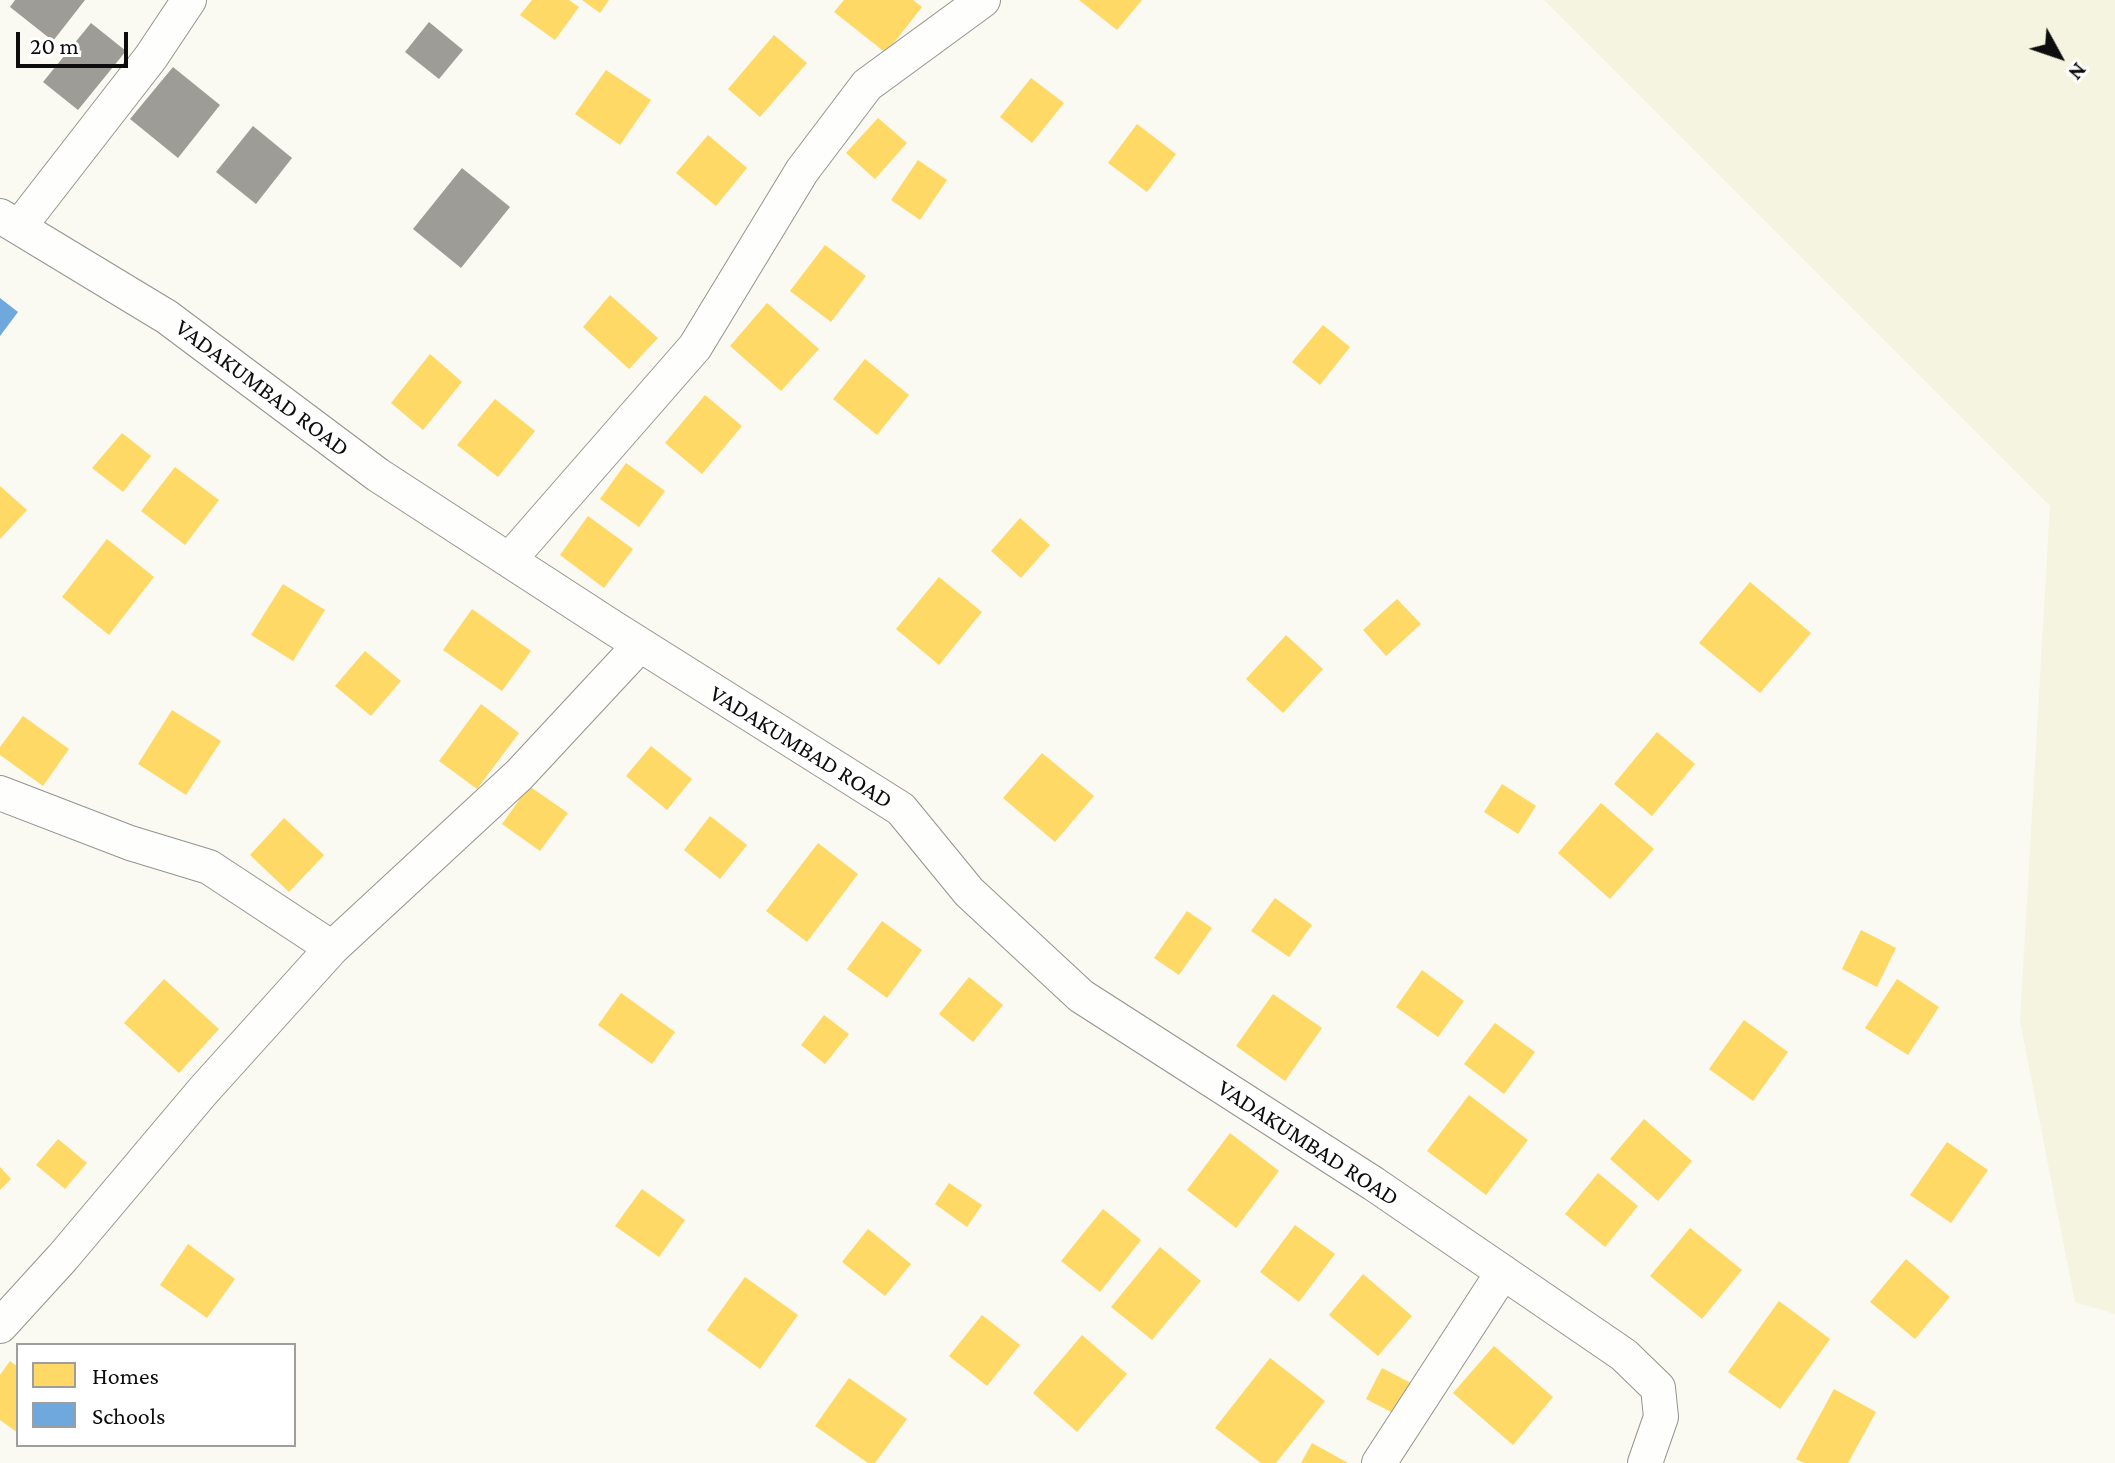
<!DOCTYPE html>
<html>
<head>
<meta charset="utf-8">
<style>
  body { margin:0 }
  #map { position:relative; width:2115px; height:1463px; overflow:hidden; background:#faf9f2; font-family:"Crimson Pro",serif }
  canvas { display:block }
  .legend { position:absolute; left:16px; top:1343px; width:280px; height:104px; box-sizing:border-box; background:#fff; border:2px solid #9e9e9e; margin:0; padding:10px 14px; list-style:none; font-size:24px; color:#0d0d0d }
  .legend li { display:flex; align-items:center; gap:16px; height:40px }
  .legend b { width:40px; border:2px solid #9e9e9e }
  .north { position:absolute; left:2019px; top:16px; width:80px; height:80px; -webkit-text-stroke:6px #fff; paint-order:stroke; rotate:130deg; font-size:22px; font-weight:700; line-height:32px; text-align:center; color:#0d0d0d }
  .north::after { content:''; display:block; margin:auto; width:28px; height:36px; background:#0d0d0d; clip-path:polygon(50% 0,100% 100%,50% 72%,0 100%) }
  .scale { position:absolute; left:16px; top:32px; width:112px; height:36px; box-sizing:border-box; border:4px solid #0d0d0d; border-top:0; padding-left:10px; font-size:24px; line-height:28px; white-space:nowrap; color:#0d0d0d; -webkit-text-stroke:6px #fff; paint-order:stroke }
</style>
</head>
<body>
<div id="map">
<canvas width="2115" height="1463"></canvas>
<ul class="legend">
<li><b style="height:22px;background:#ffd966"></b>Homes</li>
<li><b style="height:22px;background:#6fa8dc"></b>Schools</li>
</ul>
<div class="north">N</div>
<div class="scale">20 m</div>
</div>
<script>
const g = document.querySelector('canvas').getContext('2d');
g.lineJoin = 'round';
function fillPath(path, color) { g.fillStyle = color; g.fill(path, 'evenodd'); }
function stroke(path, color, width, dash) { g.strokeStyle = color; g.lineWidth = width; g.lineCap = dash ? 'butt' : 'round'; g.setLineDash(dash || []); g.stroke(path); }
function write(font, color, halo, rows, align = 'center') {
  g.font = font + ' "Crimson Pro",serif'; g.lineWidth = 8; g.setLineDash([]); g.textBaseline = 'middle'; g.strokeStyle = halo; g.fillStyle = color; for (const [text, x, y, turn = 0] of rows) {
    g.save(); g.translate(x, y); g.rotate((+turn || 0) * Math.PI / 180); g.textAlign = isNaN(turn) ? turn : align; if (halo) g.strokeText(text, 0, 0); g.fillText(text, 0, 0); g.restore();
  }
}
const farmland = new Path2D(`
  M1544 0H2115V1314L2075 1302 2020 1021 2050 506Z`);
const homes = new Path2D(`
  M532 0H569L579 7 555 40 520 15Z
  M582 0H609L600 13Z
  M844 0H913L922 7 886 53 834 12Z
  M1079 0H1142L1117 30Z
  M774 35 807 63 760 117 728 89Z
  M606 70 651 100 620 145 575 114Z
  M1031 78 1064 103 1032 143 1000 117Z
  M878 118 907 143 875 179 846 153Z
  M1137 124 1176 154 1147 192 1108 163Z
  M708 135 747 168 716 206 676 173Z
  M918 160 947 180 920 220 891 200Z
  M825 245 866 276 831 322 790 291Z
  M610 295 658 338 629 369 583 327Z
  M767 303 819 349 781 391 730 346Z
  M1323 325 1350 347 1320 385 1292 362Z
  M430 354 462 382 423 430 391 403Z
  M865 359 909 395 877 435 833 399Z
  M705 395 742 426 702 474 665 443Z
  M495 399 535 431 498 477 457 445Z
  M122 433 151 456 123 492 92 468Z
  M626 463 665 491 639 527 600 499Z
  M175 467 219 500 185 545 141 511Z
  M0 486 27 510 0 539Z
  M588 516 633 549 604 588 560 555Z
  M1020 518 1050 545 1021 578 991 551Z
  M107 539 154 577 109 635 62 597Z
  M939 577 982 612 939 665 896 629Z
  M1750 582 1811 633 1760 693 1699 643Z
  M283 584 325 610 293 661 251 635Z
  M1397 599 1421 624 1386 656 1363 630Z
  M472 609 531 651 502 691 443 650Z
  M1286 635 1323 669 1283 713 1246 679Z
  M365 651 401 681 371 716 335 686Z
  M481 704 519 733 477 789 439 761Z
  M172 710 221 741 186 795 138 764Z
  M23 716 69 749 43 786 0 755V747Z
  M1657 732 1695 764 1652 816 1614 784Z
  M651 746 692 779 667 810 626 776Z
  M1042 753 1094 796 1055 842 1003 798Z
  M1502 784 1536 806 1518 834 1484 812Z
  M529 786 568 813 540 851 502 824Z
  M1601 803 1654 849 1610 899 1558 853Z
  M710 816 747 845 720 879 684 850Z
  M284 818 324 855 289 892 250 855Z
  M818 843 858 874 807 942 766 911Z
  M1275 898 1312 925 1289 957 1251 931Z
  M1187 911 1212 928 1179 975 1154 958Z
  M882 921 922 950 887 998 847 969Z
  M1861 930 1896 948 1877 987 1842 969Z
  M1422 970 1464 1001 1438 1037 1396 1007Z
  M969 977 1003 1005 973 1042 939 1014Z
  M164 979 219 1029 179 1073 124 1023Z
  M1897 979 1939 1007 1908 1055 1865 1028Z
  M621 993 675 1032 652 1064 598 1025Z
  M1273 994 1322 1028 1285 1081 1236 1046Z
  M824 1015 849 1034 825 1064 801 1045Z
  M1744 1020 1788 1052 1753 1101 1709 1069Z
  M1495 1023 1535 1052 1504 1094 1464 1064Z
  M1469 1095 1528 1140 1486 1195 1427 1151Z
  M1644 1119 1692 1161 1658 1201 1610 1159Z
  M1230 1133 1279 1171 1236 1228 1187 1190Z
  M58 1139 87 1163 65 1189 36 1165Z
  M1947 1142 1988 1170 1951 1223 1910 1195Z
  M0 1167 11 1179 0 1190Z
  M1598 1173 1638 1206 1605 1247 1565 1214Z
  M949 1183 982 1205 967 1227 935 1204Z
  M642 1189 685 1220 659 1257 615 1226Z
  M1103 1209 1141 1240 1100 1292 1061 1261Z
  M1295 1225 1335 1254 1299 1302 1260 1272Z
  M1690 1228 1742 1270 1702 1319 1650 1276Z
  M868 1229 911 1264 885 1296 842 1262Z
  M188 1244 235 1279 207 1318 160 1285Z
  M1160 1247 1201 1281 1152 1340 1111 1307Z
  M1906 1259 1950 1297 1915 1339 1870 1302Z
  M1363 1274 1412 1316 1378 1356 1329 1315Z
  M745 1277 798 1315 760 1369 707 1330Z
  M1779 1301 1830 1339 1780 1409 1728 1372Z
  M982 1315 1020 1345 987 1386 949 1356Z
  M1082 1335 1127 1374 1077 1432 1033 1393Z
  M1494 1346 1553 1397 1513 1445 1453 1393Z
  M1270 1358 1325 1401 1276 1463H1261L1215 1428Z
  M10 1361 18 1367V1433L0 1420V1375Z
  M1382 1368 1411 1383 1395 1414 1366 1399Z
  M849 1378 907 1419 875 1463H868L815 1426Z
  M1834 1389 1876 1412 1848 1463H1804L1796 1459Z
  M1312 1443 1348 1463H1301Z`);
const schools = new Path2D(`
  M0 298 18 312 0 336Z`);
const building = new Path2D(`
  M15 0H85L53 41 10 7Z
  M429 22 463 50 439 79 405 52Z
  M91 23 126 51 78 110 43 82Z
  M173 67 220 105 178 158 130 119Z
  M253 126 292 158 256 204 216 172Z
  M462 168 510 207 461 268 413 229Z`);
const street = new Path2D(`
  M0 216 167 317 378 475 612 627 901 809 969 892 1081 996 1374 1184 1624 1355 1658 1388 1661 1417 1645 1463
  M19 227 151 57 189 0
  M509 560 695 347 802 171 867 85 983 0
  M0 793 130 843 209 867 332 948
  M0 1326 63 1257 203 1091 332 948 519 775 640 645
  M1379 1463 1503 1272`);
const streetNames = [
  ["VADAKUMBAD ROAD",262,388,37],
  ["VADAKUMBAD ROAD",801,747,32],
  ["VADAKUMBAD ROAD",1308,1143,33]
];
fillPath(farmland, '#f4f4e0');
fillPath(homes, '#ffd966');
fillPath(schools, '#6fa8dc');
fillPath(building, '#9d9c97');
stroke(street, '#949390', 36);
stroke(street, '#fefefd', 34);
write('24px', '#0d0d0d', '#fff', streetNames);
</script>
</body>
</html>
